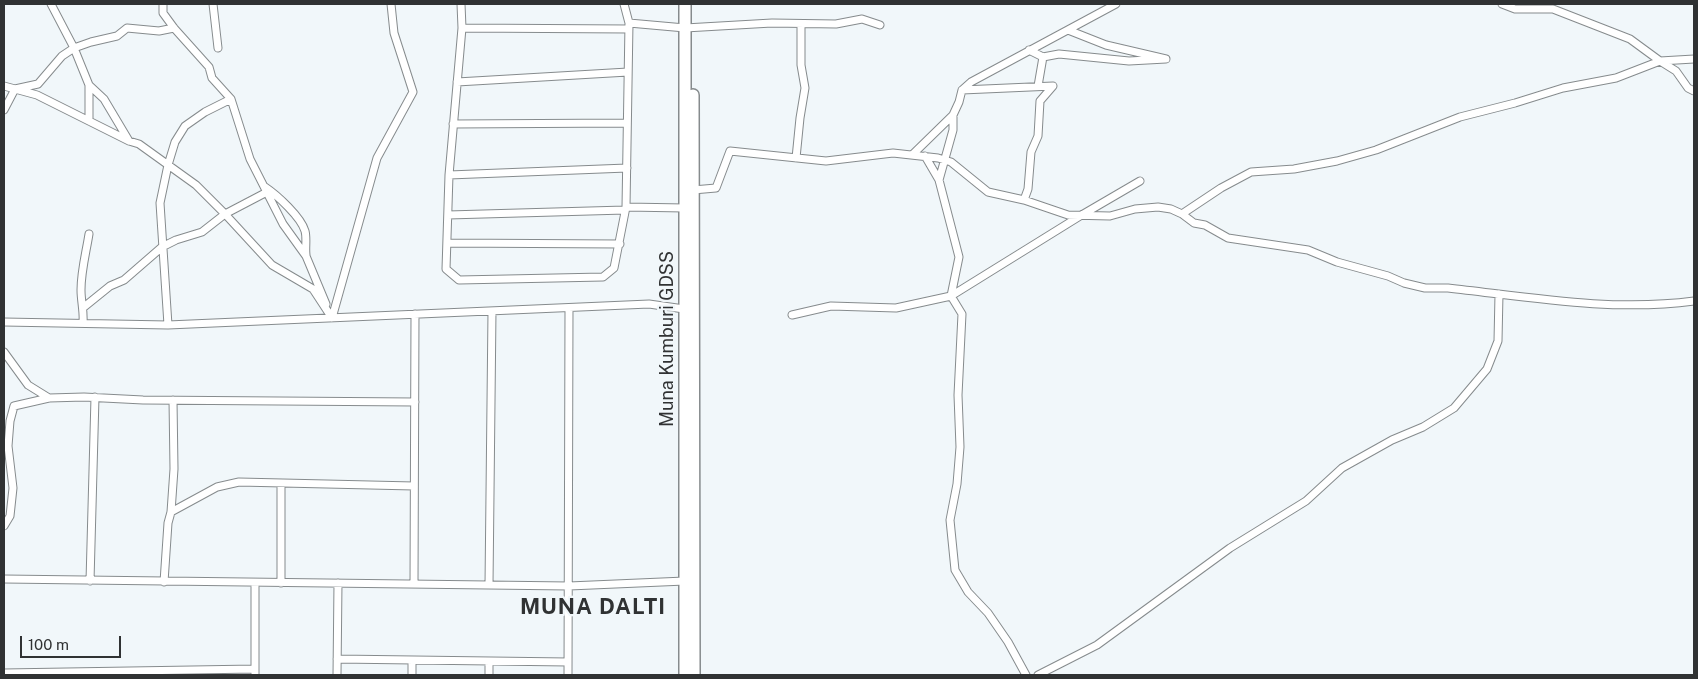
<!DOCTYPE html>
<html>
<head>
<meta charset="utf-8">
<style>
  body { margin:0 }
  #map { position:relative; width:1698px; height:679px; overflow:hidden; background:#f1f7fa; font-family:"Public Sans",sans-serif }
  canvas { display:block }
  .frame { position:absolute; inset:0; border:5px solid #303233; pointer-events:none }
  .scale { position:absolute; left:20px; top:636px; width:101px; height:22px; box-sizing:border-box; border:2px solid #303233; border-top:0; padding-left:6px; font-size:15px; line-height:18px; white-space:nowrap; color:#303233; -webkit-text-stroke:4px #f1f7fa; paint-order:stroke }
</style>
</head>
<body>
<div id="map">
<canvas width="1698" height="679"></canvas>
<div class="frame"></div>
<div class="scale">100 m</div>
</div>
<script>
const g = document.querySelector('canvas').getContext('2d');
g.lineJoin = 'round';
function stroke(path, color, width, dash) { g.strokeStyle = color; g.lineWidth = width; g.lineCap = dash ? 'butt' : 'round'; g.setLineDash(dash || []); g.stroke(path); }
function write(font, color, halo, rows, align = 'center') {
  g.font = font + ' "Public Sans",sans-serif'; g.lineWidth = 4.5; g.setLineDash([]); g.textBaseline = 'middle'; g.strokeStyle = halo; g.fillStyle = color; for (const [text, x, y, turn = 0] of rows) {
    g.save(); g.translate(x, y); g.rotate((+turn || 0) * Math.PI / 180); g.textAlign = isNaN(turn) ? turn : align; if (halo) g.strokeText(text, 0, 0); g.fillText(text, 0, 0); g.restore();
  }
}
const minor = new Path2D(`
  M51 4 74 48 89 85V121
  M163 4V13L174 28 209 67 212 78 231 99 250 159 283 224 306 256 326 304
  M213 4 218 48
  M461 4 462 28 449 175 446 269 459 280 603 277 614 268 626 207 629 23 624 4
  M1502 4 1515 9H1553L1630 39 1660 61 1676 71 1688 88 1694 91
  M629 23 685 28 772 23 836 24 862 19 880 25
  M462 28 629 29
  M1029 50 1043 57 1038 86
  M1043 57 1059 54 1129 61 1166 59 1106 45 1068 30
  M457 82 628 72
  M89 85 104 99 129 141
  M4 86 37 95 129 141 139 144 196 185 225 214 272 265 313 289 332 318
  M962 90 1053 86 1040 101 1038 136 1031 152 1028 189 1024 200
  M4 110 15 89 38 84 62 56 74 48 91 42 117 36 127 28 159 31 174 28
  M453 124 627 123
  M912 155 953 115 959 102 962 90 971 82 1116 4
  M796 158 800 118 805 88 801 65V24
  M449 175 627 168
  M939 180 953 130V115
  M265 187C277 195 301 217 305 231 307 238 305 248 306 255
  M693 190 716 188 730 151 826 161 893 153 938 158 951 162 988 192 1024 200 1068 215 1110 216 1135 209 1158 207 1171 209 1182 214 1221 188 1251 172 1294 169 1337 161 1376 150 1460 117 1515 103 1563 88 1616 78 1660 61 1694 59
  M626 207 685 208
  M1182 214 1194 223 1205 225 1228 238 1308 250 1337 262 1388 276 1404 283 1425 288H1448C1529 297 1612 312 1694 301
  M448 215 625 210
  M447 243 620 244
  M84 307 110 286 124 280 162 247 176 240 202 232 225 214 267 192
  M792 315 831 306 896 308 951 296 959 257 939 180 925 156
  M332 318 377 158 413 92 394 33 391 4
  M4 322 168 325 649 304 684 309
  M83 323C84 312 81 301 81 290 81 271 86 253 89 234
  M168 325 160 203 168 165 175 142 185 126 205 112 231 99
  M4 352 28 385 49 398
  M171 512 217 487 239 482 414 486
  M4 526 10 516 13 488 8 446 10 421 14 406 49 398 84 397 143 400 415 402
  M4 579 569 586 685 581
  M90 581 95 397
  M164 582 168 523 171 512 174 469 173 400
  M255 583V675
  M281 583V483
  M414 584 415 314
  M489 585 492 311
  M337 659 568 662
  M412 660V675
  M4 673 255 669
  M337 675 338 583
  M489 675V661
  M568 675 569 308
  M1026 675 1008 642 988 613 968 592 955 570 950 520 957 484 960 447 958 395 962 314 951 296 1080 216 1140 181
  M1038 675 1097 645 1230 548 1306 501 1342 468 1392 440 1423 427 1454 408 1487 369 1498 341 1499 294`);
const trunk = new Path2D(`
  M693 95 694 675
  M685 675V4`);
const streetNames = [
  ["Muna Kumburi GDSS",667,339,-90]
];
const districtNames = [
  ["MUNA DALTI",593,607]
];
stroke(minor, '#868b8d', 9);
stroke(trunk, '#868b8d', 14);
stroke(minor, '#fff', 7);
stroke(trunk, '#fff', 11);
write('18px', '#303233', '#f1f7fa', streetNames);
g.letterSpacing = '1px';
write('bold 22px', '#303233', '#f1f7fa', districtNames);
g.letterSpacing = '0px';
</script>
</body>
</html>
